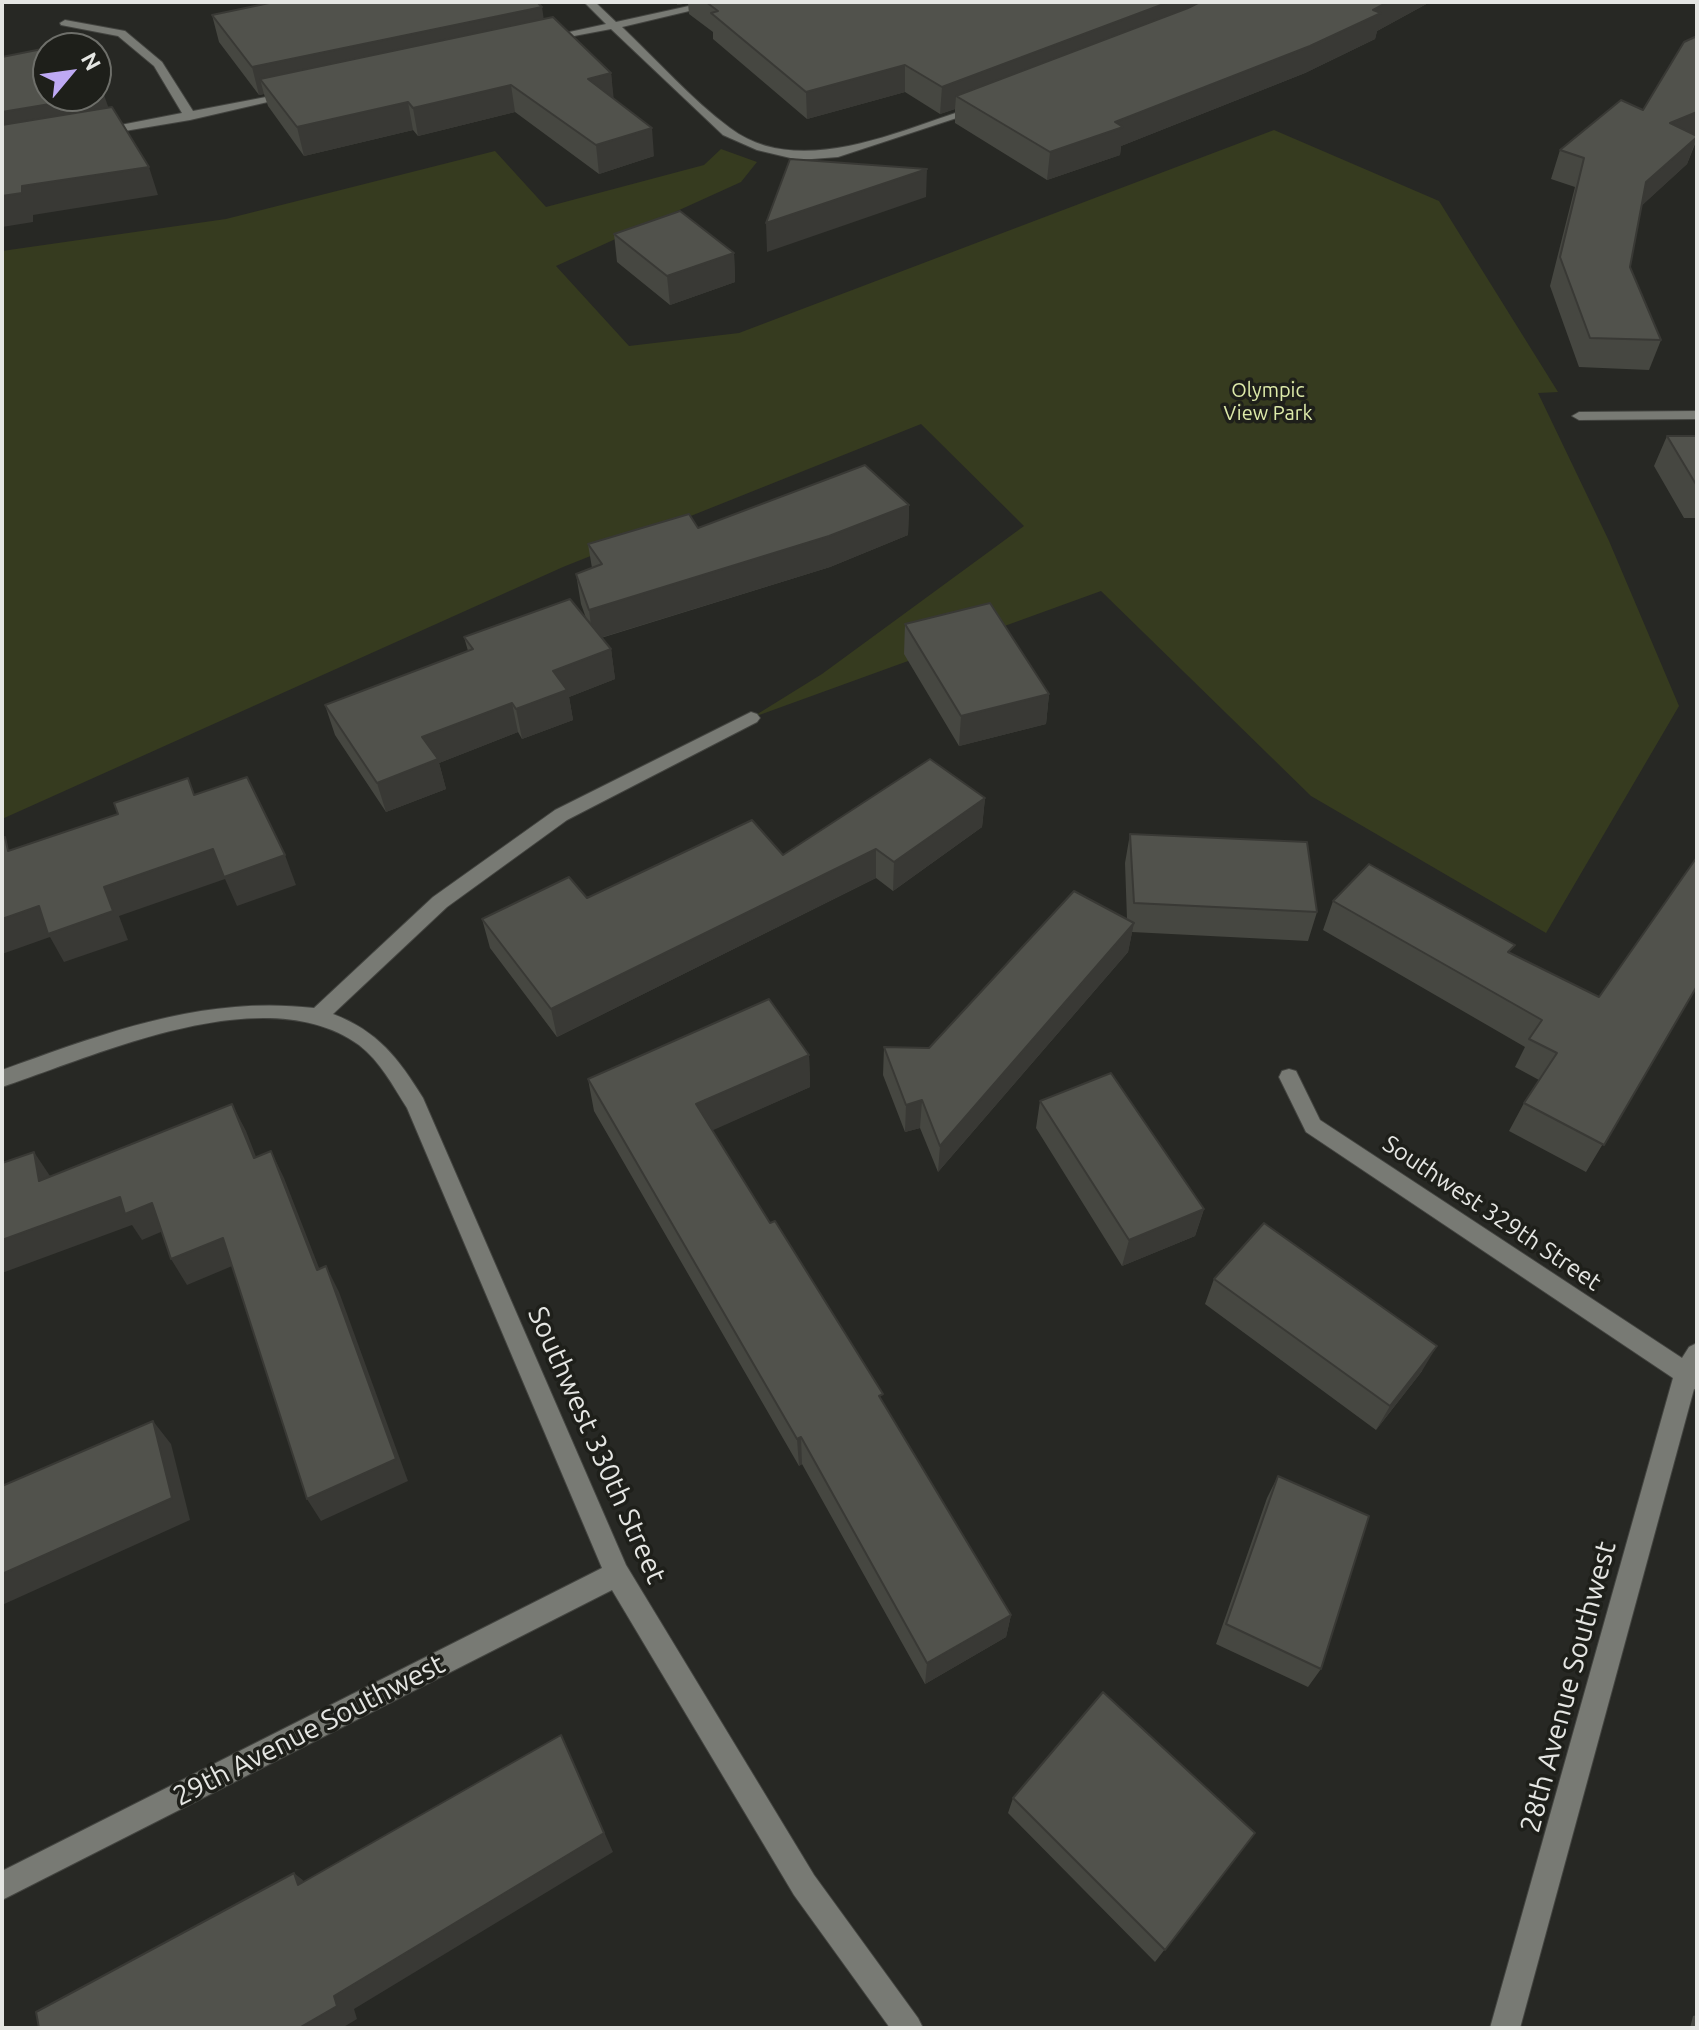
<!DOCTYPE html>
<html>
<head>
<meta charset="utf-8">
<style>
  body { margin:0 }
  #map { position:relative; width:1699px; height:2030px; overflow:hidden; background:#272824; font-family:Ubuntu,sans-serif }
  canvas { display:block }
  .frame { position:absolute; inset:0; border:4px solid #e5e6e3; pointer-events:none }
  .north { position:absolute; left:32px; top:32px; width:80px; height:80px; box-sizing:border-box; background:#1e1f1a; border:2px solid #6e6f6a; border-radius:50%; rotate:61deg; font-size:22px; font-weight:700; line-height:32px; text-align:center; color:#e5e6e3 }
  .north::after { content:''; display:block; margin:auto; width:28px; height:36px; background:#bea9f4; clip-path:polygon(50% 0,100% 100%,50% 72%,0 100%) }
</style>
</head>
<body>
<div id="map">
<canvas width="1699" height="2030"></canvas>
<div class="frame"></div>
<div class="north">N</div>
</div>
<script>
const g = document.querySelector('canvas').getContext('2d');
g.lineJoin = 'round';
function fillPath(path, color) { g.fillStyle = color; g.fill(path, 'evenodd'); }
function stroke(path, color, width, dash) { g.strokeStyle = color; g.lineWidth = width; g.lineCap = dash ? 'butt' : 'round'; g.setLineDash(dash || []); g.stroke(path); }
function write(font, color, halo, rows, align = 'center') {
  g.font = font + ' Ubuntu,sans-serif'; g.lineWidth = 7; g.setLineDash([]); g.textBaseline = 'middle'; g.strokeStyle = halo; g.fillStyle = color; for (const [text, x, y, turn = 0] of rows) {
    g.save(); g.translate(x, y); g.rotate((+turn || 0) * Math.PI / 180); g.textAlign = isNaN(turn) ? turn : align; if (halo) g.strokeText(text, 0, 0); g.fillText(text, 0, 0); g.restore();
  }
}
const green = new Path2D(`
  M1274 130 1439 201 1558 392 1538 393 1609 541 1679 706 1546 933 1311 796 1101 591 751 718 822 674 1024 526 921 424 563 567 2 819V251L226 219 495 151 546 207 704 165 721 149 757 162 741 182 556 266 629 346 739 333Z`);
const street = new Path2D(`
  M584 2H595L616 22 707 2H727L622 27C657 60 691 99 730 128 800 181 904 128 977 106L987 108 838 157 799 160 757 150 723 135 611 29 542 42V38L606 24Z
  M65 20 125 31 162 62 193 111 292 92 298 95 190 120 95 136V130L182 113 154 66 118 36 61 25 60 23Z
  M1697 411V419L1579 420 1572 416 1579 412Z
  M751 712 757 714 760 718 757 722 567 820 447 907 333 1014C378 1031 399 1059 423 1098L626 1565 814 1875 918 2018 923 2028H890L794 1895 612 1590 2 1900V1871L602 1568 407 1108C393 1086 380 1061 359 1045 265 977 98 1055 2 1087V1070C104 1033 204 995 314 1008L433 897 555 810Z
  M1289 1069 1296 1071 1320 1120 1682 1358 1689 1347 1697 1343V1390L1694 1389 1520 2028H1490L1673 1378 1306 1132 1279 1077 1282 1071Z`);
const wall = new Path2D(`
  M674 2H1430L1377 31 1375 39 1305 73 1121 146 1120 155 1047 180 955 123V109L940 114 905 92 807 119 713 39V32L689 14 688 3 678 5Z
  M212 15 544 19 611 73 613 98 654 156 599 174 515 112 418 136 413 130 304 156 268 106 264 94 259 95 219 42Z
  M1697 36V139L1687 164 1642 205 1630 267 1661 340 1649 370 1579 367 1550 286 1575 187 1551 179 1560 150 1643 110Z
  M614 234 734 253 735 282 670 305 617 262Z
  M1667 436H1697V518H1684L1654 466Z
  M909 505 908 535 830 567 601 638 611 649 615 679 569 697 573 720 522 739 518 732 439 763 446 789 386 812 335 735 325 705 468 651 464 637 586 618 581 604 576 574 592 568 588 544 698 528Z
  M905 624 1049 694 1046 724 959 746 904 654Z
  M985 798 982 827 893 891 876 878 557 1037 490 948 482 919 783 855Z
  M1130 834 1317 912 1308 941 1132 932 1128 952 938 1172 920 1128 905 1132 883 1075 884 1047 929 1048 1127 919 1125 863Z
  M1697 857V987L1586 1172 1509 1131 1524 1103 1539 1080 1515 1067 1525 1047 1323 930 1333 901 1511 954 1599 997Z
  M809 1055 810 1087 712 1130 883 1402 1011 1615 1006 1637 925 1684 802 1464 799 1466 594 1111 588 1079Z
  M1040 1101 1204 1209 1195 1236 1122 1266 1036 1128Z
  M1214 1279 1422 1371 1376 1430 1205 1304Z
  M1278 1476 1321 1669 1308 1687 1216 1644 1267 1498Z
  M1013 1798 1255 1833 1155 1962 1008 1813Z
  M1697 2015V2028H1690L1693 2016Z`);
const shadedWall = new Path2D(`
  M677 2H688V3L678 5Z
  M1169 2H1221L956 96 955 109 940 114 942 87Z
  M1388 2H1430L1377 31 1375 39 1305 73 1121 146 1120 155 1047 180 1050 152 1115 122 1373 10Z
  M542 7 546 34 260 79 264 94 259 95 252 67Z
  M905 65V92L807 119 806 92Z
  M611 73 614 101 588 79Z
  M511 85 515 112 418 136 413 108Z
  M104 95 114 123 2 142V112Z
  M408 102 413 130 304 156 297 127Z
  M1697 112V136L1670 123Z
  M652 128 654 156 599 174 596 145Z
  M1697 137 1687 164 1636 211 1646 182Z
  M149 167 158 195 33 215V222L2 227V196L22 186Z
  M927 169 926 197 767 252 766 223Z
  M734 253 735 282 670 305 667 276Z
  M909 505 908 535 830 567 593 640 589 610Z
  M611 649 615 679 569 697 573 720 522 739 516 709 553 671Z
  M1049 694 1046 724 959 746 961 716Z
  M512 703 518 732 439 763 446 789 386 812 377 783 422 737Z
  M985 798 982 827 893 891 894 862Z
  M213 849 285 855 296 885 237 906 225 879 119 916 128 940 64 962 50 937 2 954V919L39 906 104 887Z
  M876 849V878L557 1037 551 1009Z
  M1134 923 1128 952 938 1172 940 1146Z
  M809 1055 810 1087 700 1136 696 1104Z
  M922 1100 920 1128 905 1132 906 1105Z
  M232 1104 246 1131 267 1185 254 1158Z
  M271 1151 284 1178 330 1296 317 1270Z
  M34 1152 52 1179 39 1181Z
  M120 1197 152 1203 168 1229 142 1240 132 1225 2 1273V1240Z
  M1204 1209 1195 1236 1122 1266 1129 1240Z
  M223 1238 237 1264 187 1285 171 1259Z
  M326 1266 339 1292 408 1481 321 1521 307 1499Z
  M1437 1346 1422 1371 1376 1430 1390 1406Z
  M153 1421 171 1444 190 1520 2 1605V1574Z
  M801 1437 802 1464 799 1466 797 1439Z
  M1011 1615 1006 1637 925 1684 927 1663Z
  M561 1735 613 1852 354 2009 357 2019 342 2028H299L334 1996Z
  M294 1873 315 1890 298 1885Z`);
const building = new Path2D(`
  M274 2H537L542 7 252 67 212 15Z
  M706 2H1169L942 87 905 65 806 92 711 13 718 11Z
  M1200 2H1388L1373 10 1381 13 1310 46 1115 122 1123 127 1050 152 956 96 1188 8Z
  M553 17 611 73 588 79 652 128 596 145 511 85 413 108 408 102 297 127 260 79Z
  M1697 36V112L1670 123 1697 136V137L1646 182 1630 267 1661 340 1590 338 1560 257 1584 158 1560 150 1621 100 1643 110 1684 42Z
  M72 43 75 48H48V96H96V81L104 95 2 112V57Z
  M112 107 149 167 22 186V193L2 196V125Z
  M790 159 927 169 766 223Z
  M680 211 734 253 667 276 614 234Z
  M1667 436H1697V486Z
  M865 465 909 505 829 536 589 610 576 574 602 564 588 544 689 514 698 528Z
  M570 599 611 649 553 671 567 690 516 709 512 703 422 737 438 759 377 783 325 705 473 649 464 637Z
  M990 603 1049 694 961 716 905 624Z
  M930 759 985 798 894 862 876 849 551 1009 482 919 569 877 587 898 752 820 783 855Z
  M247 777 285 855 224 877 213 849 104 887 113 911 48 934 39 906 2 919V838L5 837 8 851 118 814 114 803 188 778 194 795Z
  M1130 834 1307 842 1317 912 1134 903Z
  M1697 857V986L1604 1145 1524 1103 1557 1053 1529 1039 1542 1020 1333 901 1369 864 1515 945 1508 952 1599 997Z
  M1074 891 1134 923 940 1146 922 1100 906 1105 884 1047 929 1048Z
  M769 999 809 1055 696 1104 770 1223 775 1221 883 1394 879 1396 1011 1615 927 1663 801 1437 797 1439 588 1079Z
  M1111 1073 1204 1209 1129 1240 1040 1101Z
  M232 1104 254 1158 271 1151 317 1270 326 1266 396 1459 307 1499 223 1238 171 1259 152 1203 125 1214 120 1197 2 1240V1163L34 1152 39 1181Z
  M1264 1223 1437 1346 1390 1406 1214 1279Z
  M153 1421 172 1498 2 1574V1486Z
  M1278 1476 1369 1516 1321 1669 1226 1624Z
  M1103 1692 1255 1833 1165 1950 1013 1798Z
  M561 1735 604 1833 334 1996 337 2006 299 2028H39L36 2012 294 1873 298 1885Z`);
const farParknames = [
  ["Olympic",1268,390],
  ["View Park",1268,413]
];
const streetNames = [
  ["Southwest 329th Street",1492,1213,34]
];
const nearStreetnames = [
  ["Southwest 330th Street",597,1445,66],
  ["28th Avenue Southwest",1568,1687,-75],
  ["29th Avenue Southwest",309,1730,-27]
];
fillPath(green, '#363b1f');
stroke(street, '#434440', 2);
fillPath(street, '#787a74');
fillPath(wall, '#464741');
fillPath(shadedWall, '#393935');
fillPath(building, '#51524c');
stroke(building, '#393935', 2);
write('20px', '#ddeaa9', '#1e1f1a', farParknames);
write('24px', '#e5e6e3', '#1e1f1a', streetNames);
write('28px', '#e5e6e3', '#1e1f1a', nearStreetnames);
</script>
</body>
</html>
